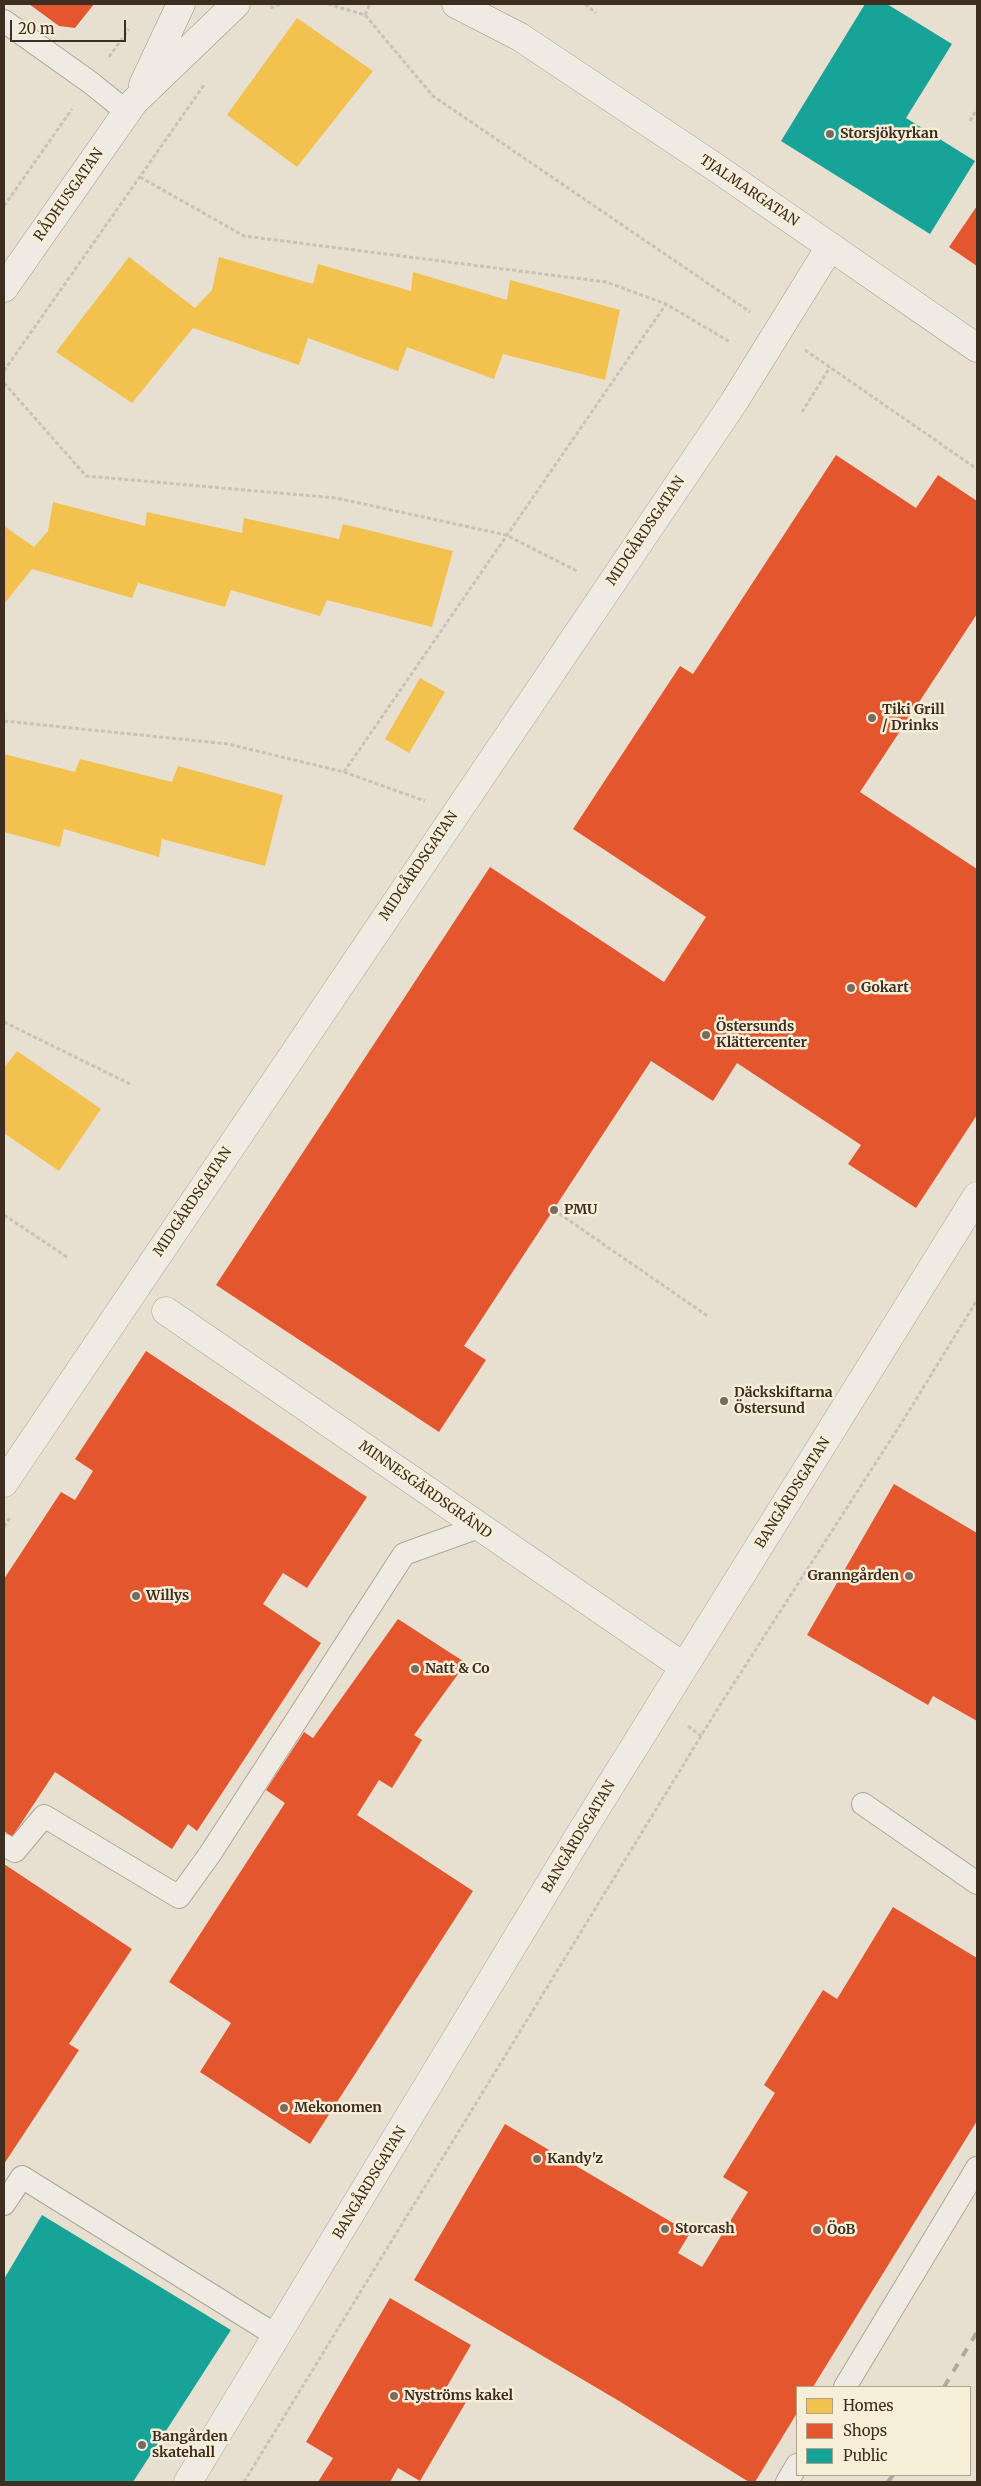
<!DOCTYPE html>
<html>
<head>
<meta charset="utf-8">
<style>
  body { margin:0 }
  #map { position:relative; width:981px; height:2486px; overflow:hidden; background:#e7e0d1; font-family:Merriweather,serif }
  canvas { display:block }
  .frame { position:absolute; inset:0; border:5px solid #3d2e20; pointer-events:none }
  .legend { position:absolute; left:796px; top:2386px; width:175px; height:90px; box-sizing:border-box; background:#f7eed8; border:1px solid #ada18e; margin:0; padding:6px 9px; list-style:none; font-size:15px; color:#3d2e20 }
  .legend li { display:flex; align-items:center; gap:10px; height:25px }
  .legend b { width:25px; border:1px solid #ada18e }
  .scale { position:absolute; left:10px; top:20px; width:116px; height:22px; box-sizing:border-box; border:2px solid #3d2e20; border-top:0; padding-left:6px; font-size:15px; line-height:18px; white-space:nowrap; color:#3d2e20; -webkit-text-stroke:4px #f7eed8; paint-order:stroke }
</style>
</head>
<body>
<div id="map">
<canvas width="981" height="2486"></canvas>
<div class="frame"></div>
<ul class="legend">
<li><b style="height:14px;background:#f2c14e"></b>Homes</li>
<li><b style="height:14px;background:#e4572e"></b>Shops</li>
<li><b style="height:14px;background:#17a398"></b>Public</li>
</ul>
<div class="scale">20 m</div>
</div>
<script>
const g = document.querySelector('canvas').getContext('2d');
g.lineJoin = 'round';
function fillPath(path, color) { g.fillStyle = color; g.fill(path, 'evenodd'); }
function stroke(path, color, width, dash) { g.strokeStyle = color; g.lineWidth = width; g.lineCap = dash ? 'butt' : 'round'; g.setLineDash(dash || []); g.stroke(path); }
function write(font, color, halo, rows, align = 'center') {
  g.font = font + ' Merriweather,serif'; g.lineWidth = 5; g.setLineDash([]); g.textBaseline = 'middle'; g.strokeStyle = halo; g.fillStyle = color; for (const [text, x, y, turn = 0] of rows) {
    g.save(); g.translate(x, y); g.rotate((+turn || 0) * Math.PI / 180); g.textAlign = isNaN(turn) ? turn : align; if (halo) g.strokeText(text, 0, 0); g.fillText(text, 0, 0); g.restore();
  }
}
const homes = new Path2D(`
  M297 18 373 71 297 167 227 115Z
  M129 257 195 308 212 290 219 257 313 284 318 264 411 291 413 272 507 300 510 280 620 310 605 380 503 354 494 379 407 347 398 371 308 338 299 365 193 328 132 403 56 352Z
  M53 502 145 526 147 512 242 533 244 518 339 539 343 524 453 551 432 627 327 600 320 616 231 590 225 607 138 583 132 598 32 569 4 604V526L34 547 48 531Z
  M420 678 445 692 409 753 385 739Z
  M4 754 75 772 80 759 172 782 178 766 283 795 265 866 162 839 159 857 64 829 60 847 4 832Z
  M17 1051 101 1109 59 1171 4 1133V1068Z`);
const shops = new Path2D(`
  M29 4H94L75 28 59 26Z
  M977 206V266L949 247Z
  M836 455 916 508 938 475 977 501V614L860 792 977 869V1115L916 1208 848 1164 861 1145 737 1063 713 1101 651 1061 464 1346 486 1360 439 1432 216 1285 490 867 664 982 706 917 573 829 680 666 693 674Z
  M146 1351 367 1497 307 1588 283 1573 263 1604 321 1643 197 1831 188 1824 172 1849 55 1772 12 1837 4 1831V1579L61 1492 75 1500 93 1471 75 1459Z
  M894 1484 977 1533V1721L933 1696 928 1705 807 1635Z
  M398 1619 466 1663 414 1735 422 1740 392 1788 379 1780 357 1815 473 1891 310 2144 200 2072 231 2023 169 1982 285 1803 266 1790 304 1732 313 1738Z
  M4 1864 132 1949 69 2044 79 2050 4 2164Z
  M893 1907 977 1958V2121L813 2387H797V2413L755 2482H749L619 2401 414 2280 505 2124 690 2233 678 2253 702 2267 748 2192 723 2177 775 2093 764 2085 823 1990 837 1999Z
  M390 2298 471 2345 445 2390 466 2402 420 2481 398 2468 390 2482H318L333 2458 306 2442Z`);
const public = new Path2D(`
  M865 4H887L952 44 906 118 975 161 930 234 781 141Z
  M42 2215 231 2330 133 2482H4V2279Z`);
const path = new Path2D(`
  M328 4 365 15 433 96 750 312
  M585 4 596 13
  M270 8 281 4
  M365 15 370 4
  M109 57 129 29
  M970 121 977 109
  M140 177 244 236 606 282 666 304 730 342
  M4 206 72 109
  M805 350 977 469
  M4 371 204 85
  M4 383 86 476 336 498 506 535 577 571
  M802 412 830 367
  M4 721 228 744 344 772 425 801
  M344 772 666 304
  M4 1022 130 1084
  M554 1210 709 1317
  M4 1215 67 1257
  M4 1527 11 1516
  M688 1726 701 1736
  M244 2482 720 1705 904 1419 977 1300`);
const lane = new Path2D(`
  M4 21 91 83 127 112
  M863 1804 977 1883
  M4 1845 15 1851 44 1816 179 1897 210 1854 404 1554 479 1527
  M4 2204 22 2177 277 2336
  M845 2387 977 2168
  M787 2482 797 2465`);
const street = new Path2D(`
  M166 1311 684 1667
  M4 1483 734 402 830 247
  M188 2482 577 1839 977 1196`);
const secondary = new Path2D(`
  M456 4 520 37 715 167 977 348
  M143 85 181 4
  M4 288 134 102 236 4`);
const rail = new Path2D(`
  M944 2387 977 2332
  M888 2482 893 2475`);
const markers = [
  [830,134,5,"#786c5e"],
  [872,718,5,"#786c5e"],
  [851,988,5,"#786c5e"],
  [706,1035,5,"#786c5e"],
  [554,1210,5,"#786c5e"],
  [724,1401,5,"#786c5e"],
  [909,1576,5,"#786c5e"],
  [136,1596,5,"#786c5e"],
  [415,1669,5,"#786c5e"],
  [284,2108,5,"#786c5e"],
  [537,2159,5,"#786c5e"],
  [665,2229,5,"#786c5e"],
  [817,2230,5,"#786c5e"],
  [394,2396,5,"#786c5e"],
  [142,2445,5,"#786c5e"]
];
const poiNames = [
  ["Storsjökyrkan",840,134],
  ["Tiki Grill",882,710],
  ["/ Drinks",882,726],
  ["Gokart",861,988],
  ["Östersunds",716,1027],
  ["Klättercenter",716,1043],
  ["PMU",564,1210],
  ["Däckskiftarna",734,1393],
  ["Östersund",734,1409],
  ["Granngården",899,1576,"right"],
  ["Willys",146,1596],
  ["Natt & Co",425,1669],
  ["Mekonomen",294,2108],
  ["Kandy'z",547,2159],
  ["Storcash",675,2229],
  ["ÖoB",827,2230],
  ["Nyströms kakel",404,2396],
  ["Bangården",152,2437],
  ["skatehall",152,2453]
];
const streetNames = [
  ["TJALMARGATAN",749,191,34],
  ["RÅDHUSGATAN",69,195,-55],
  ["MIDGÅRDSGATAN",646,531,-56],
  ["MIDGÅRDSGATAN",419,866,-56],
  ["MIDGÅRDSGATAN",193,1202,-56],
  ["MINNESGÄRDSGRÄND",425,1490,35],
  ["BANGÅRDSGATAN",793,1493,-58],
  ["BANGÅRDSGATAN",579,1837,-59],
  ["BANGÅRDSGATAN",370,2183,-59]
];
fillPath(homes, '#f2c14e');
fillPath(shops, '#e4572e');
fillPath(public, '#17a398');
stroke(lane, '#ada599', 24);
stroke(street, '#ada599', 29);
stroke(secondary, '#9c958a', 29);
stroke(path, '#c8c2b9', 3, [4, 2.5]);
stroke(lane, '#efebe3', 22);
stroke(street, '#efebe3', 28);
stroke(secondary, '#efebe3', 28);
stroke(rail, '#afaaa2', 4, [9, 9]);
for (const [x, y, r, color] of markers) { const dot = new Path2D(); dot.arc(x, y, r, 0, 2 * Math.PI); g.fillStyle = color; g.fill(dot); stroke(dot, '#f7eed8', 2); }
write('bold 14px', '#3d2e20', '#f7eed8', poiNames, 'left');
write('14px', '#3d2e20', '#f7eed8', streetNames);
</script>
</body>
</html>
